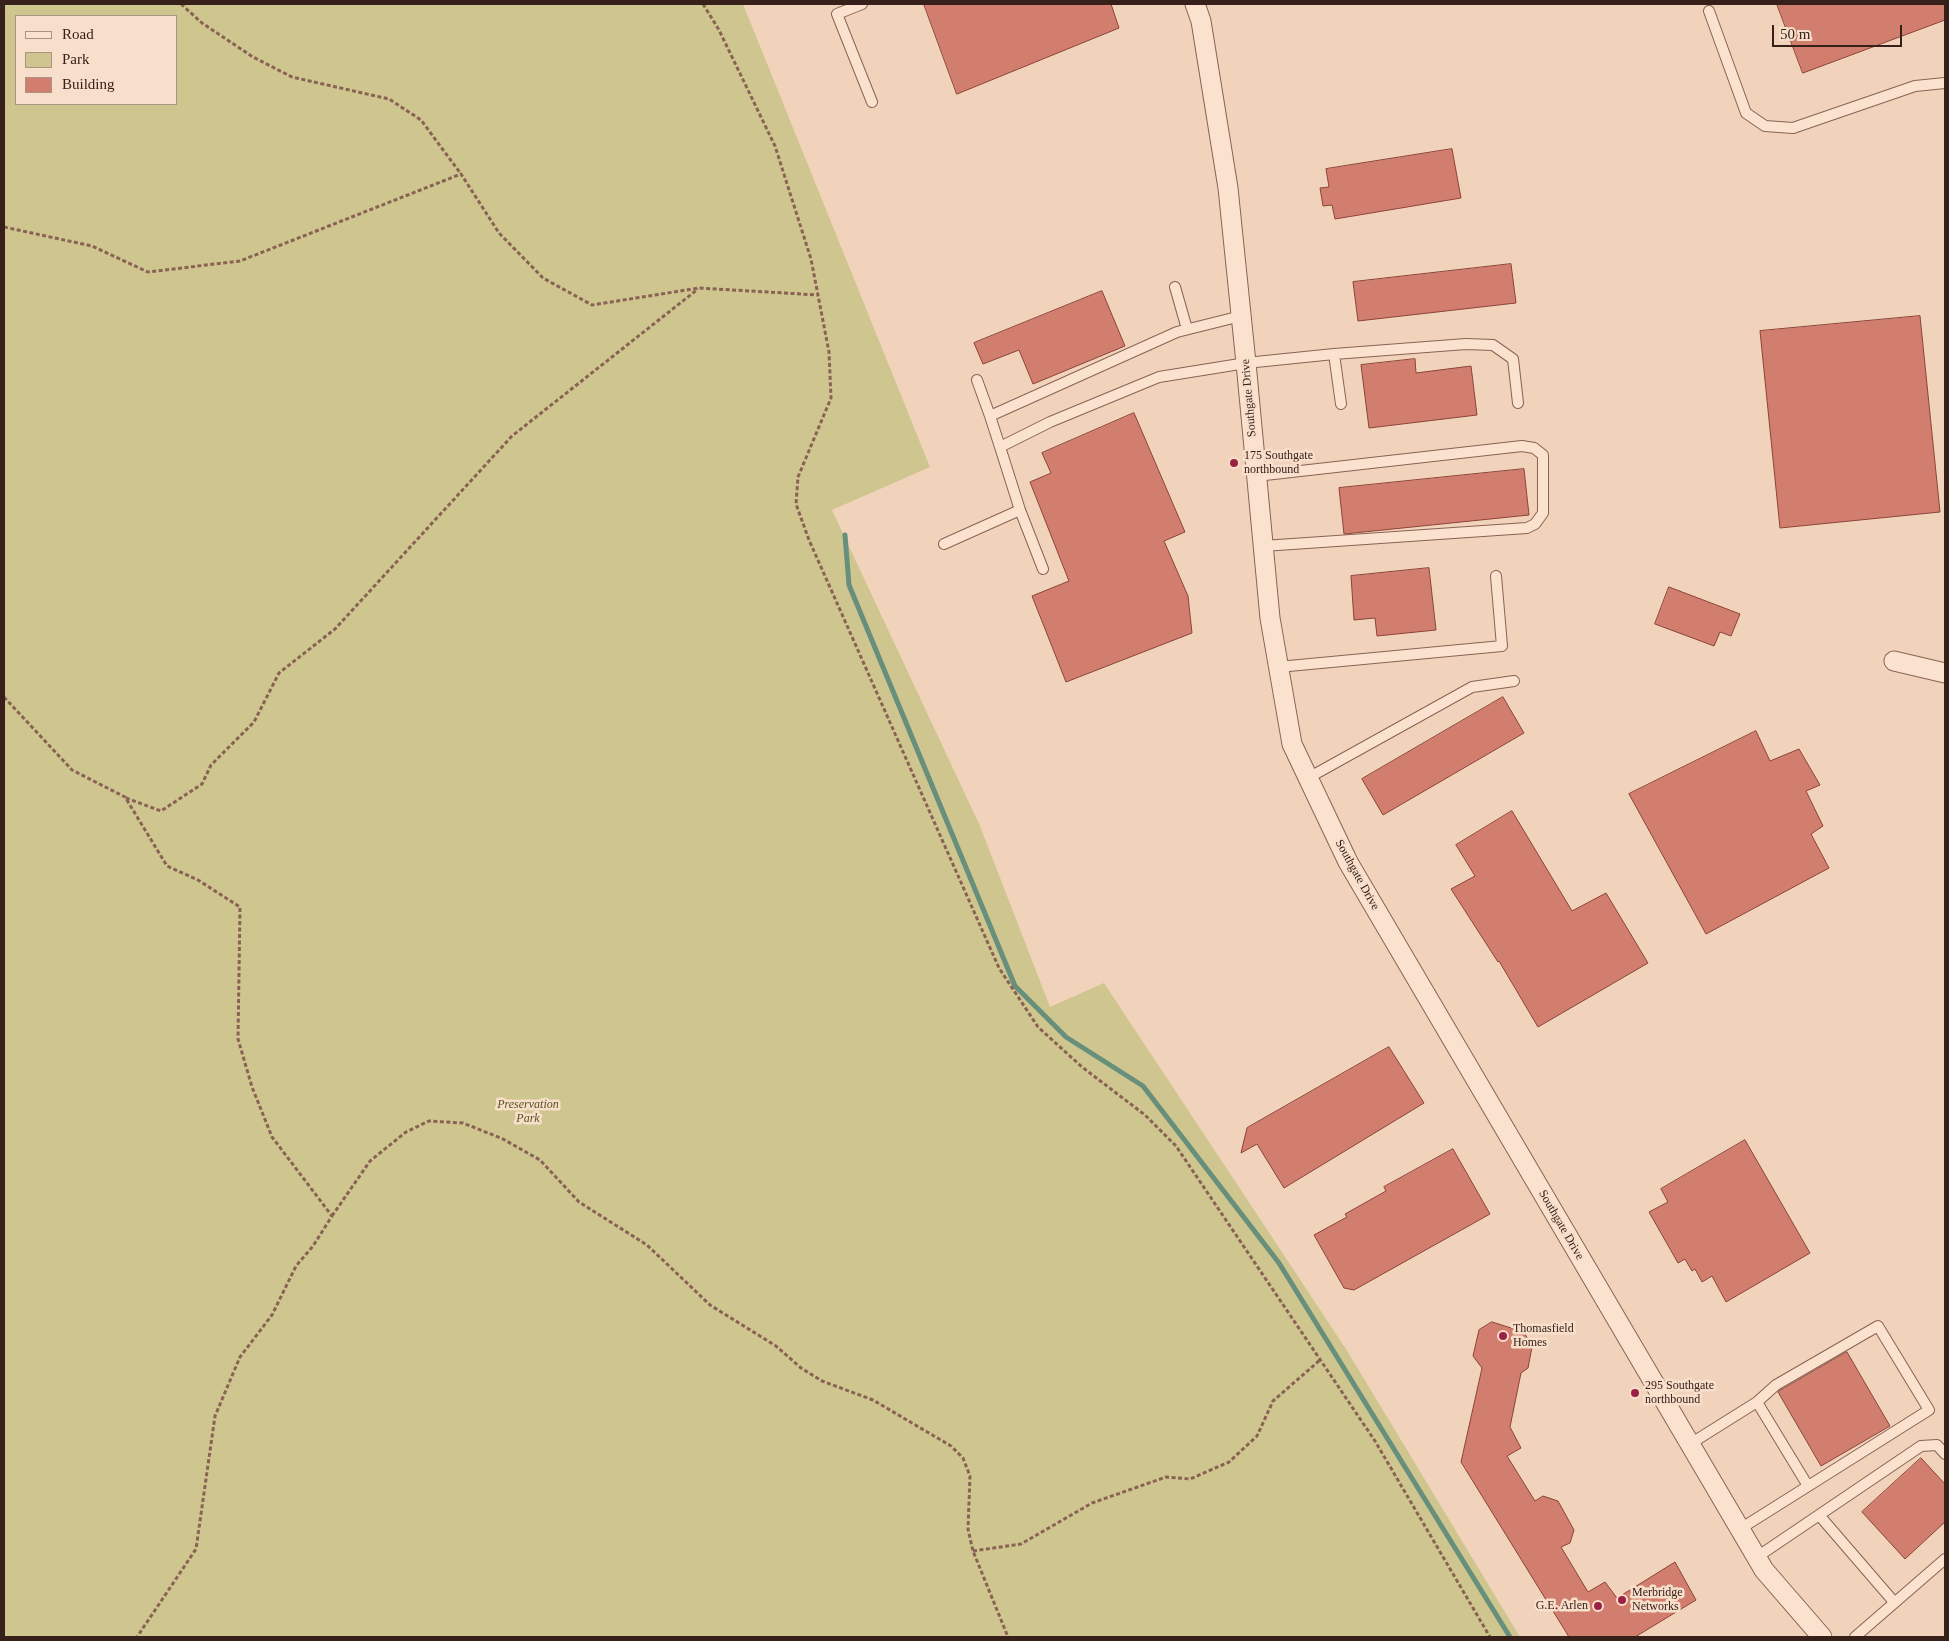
<!DOCTYPE html>
<html>
<head>
<meta charset="utf-8">
<style>
  body { margin:0 }
  #map { position:relative; width:1949px; height:1641px; overflow:hidden; background:#f1d3bb; font-family:"Times New Roman",serif }
  canvas { display:block }
  .frame { position:absolute; inset:0; border:5px solid #37201a; pointer-events:none }
  .legend { position:absolute; left:15px; top:15px; width:162px; height:90px; box-sizing:border-box; background:#f8dfcb; border:1px solid #ab9384; margin:0; padding:6px 9px; list-style:none; font-size:15px; color:#37201a }
  .legend li { display:flex; align-items:center; gap:10px; height:25px }
  .legend b { width:25px; border:1px solid #ab9384 }
  .scale { position:absolute; left:1772px; top:25px; width:130px; height:22px; box-sizing:border-box; border:2px solid #37201a; border-top:0; padding-left:6px; font-size:15px; line-height:18px; white-space:nowrap; color:#37201a; -webkit-text-stroke:4px #f8dfcb; paint-order:stroke }
</style>
</head>
<body>
<div id="map">
<canvas width="1949" height="1641"></canvas>
<div class="frame"></div>
<ul class="legend">
<li><b style="height:6px;background:#fbe2cf"></b>Road</li>
<li><b style="height:14px;background:#cfc68f"></b>Park</li>
<li><b style="height:14px;background:#d27e6e"></b>Building</li>
</ul>
<div class="scale">50 m</div>
</div>
<script>
const g = document.querySelector('canvas').getContext('2d');
g.lineJoin = 'round';
function fillPath(path, color) { g.fillStyle = color; g.fill(path, 'evenodd'); }
function stroke(path, color, width, dash) { g.strokeStyle = color; g.lineWidth = width; g.lineCap = dash ? 'butt' : 'round'; g.setLineDash(dash || []); g.stroke(path); }
function write(font, color, halo, rows, align = 'center') {
  g.font = font + ' "Times New Roman",serif'; g.lineWidth = 5; g.setLineDash([]); g.textBaseline = 'middle'; g.strokeStyle = halo; g.fillStyle = color; for (const [text, x, y, turn = 0] of rows) {
    g.save(); g.translate(x, y); g.rotate((+turn || 0) * Math.PI / 180); g.textAlign = isNaN(turn) ? turn : align; if (halo) g.strokeText(text, 0, 0); g.fillText(text, 0, 0); g.restore();
  }
}
const green = new Path2D(`
  M4 4H743L930 467 832 510 980 826 1050 1007 1104 983 1346 1349 1520 1637H4ZM16 16H176V104H16Z`);
const stream = new Path2D(`
  M845 535 849 585 1015 986 1066 1037 1143 1086 1279 1263 1510 1637`);
const building = new Path2D(`
  M924 4H1111L1119 28 957 94Z
  M1777 4H1945V20L1803 73Z
  M1452 149 1461 198 1335 219 1332 205 1323 206 1320 188 1329 187 1326 169Z
  M1511 264 1516 303 1358 321 1353 282Z
  M1102 291 1125 346 1033 384 1019 350 983 364 974 343Z
  M1920 316 1940 512 1780 528 1760 331Z
  M1415 359 1416 373 1471 366 1477 415 1369 428 1361 365Z
  M1134 413 1185 532 1164 541 1188 596 1192 633 1066 682 1032 596 1069 581 1030 482 1051 473 1042 453Z
  M1524 469 1529 515 1344 534 1339 488Z
  M1429 568 1436 630 1377 636 1375 618 1354 620 1351 576Z
  M1669 587 1740 614 1731 636 1720 632 1714 646 1655 624Z
  M1503 697 1524 733 1383 815 1362 779Z
  M1756 731 1770 761 1799 749 1820 785 1806 791 1823 826 1811 834 1829 868 1706 934 1629 794Z
  M1512 811 1572 911 1606 893 1648 963 1538 1027 1499 961 1498 962 1451 889 1475 876 1456 845Z
  M1389 1047 1424 1103 1284 1188 1257 1144 1241 1153 1247 1128Z
  M1745 1140 1810 1253 1726 1302 1712 1276 1702 1282 1695 1269 1692 1271 1685 1259 1678 1263 1649 1212 1668 1202 1661 1189Z
  M1453 1149 1490 1214 1354 1290 1344 1288 1314 1235 1347 1217 1345 1214 1386 1191 1384 1187Z
  M1492 1322 1524 1332 1532 1347 1528 1368 1521 1373 1510 1427 1521 1448 1507 1456 1535 1501 1543 1496 1558 1501 1574 1530 1570 1543 1561 1547 1588 1592 1605 1582 1617 1598 1675 1562 1696 1600 1635 1637H1569L1461 1462 1482 1368 1473 1356 1479 1330Z
  M1847 1352 1890 1426 1821 1466 1778 1392Z
  M1921 1458 1945 1484V1522L1905 1559 1862 1512Z`);
const path = new Path2D(`
  M181 4 202 23 253 57 292 77 389 99 421 120 461 174
  M703 4 719 30 775 146 811 259 829 352 831 398 798 477 796 504 809 540 999 968 1038 1027 1082 1067 1145 1115 1176 1146 1375 1441 1490 1637
  M4 227 92 246 148 272 240 261 461 174 499 233 543 278 592 305 699 288 818 295
  M4 697 72 770 125 797 167 866 198 880 240 907 238 1039 252 1087 272 1137 332 1216 313 1246 296 1266 272 1315 240 1357 215 1416 196 1549 137 1637
  M126 798 161 811 202 784 211 765 254 722 279 673 335 629 512 436 698 289
  M332 1216 370 1161 406 1132 429 1121 463 1123 503 1139 540 1160 579 1202 647 1245 710 1305 776 1346 801 1368 822 1381 873 1400 951 1446 963 1458 970 1476 968 1529 973 1551 1008 1637
  M973 1551 1021 1544 1092 1503 1166 1477 1190 1479 1229 1462 1257 1436 1273 1401 1320 1360`);
const service = new Path2D(`
  M862 4 837 14 872 102
  M1709 11 1746 113 1765 126 1793 128 1915 86 1945 83
  M1175 287 1187 329
  M1334 354 1341 404
  M977 380 990 416
  M1000 447 990 416 1177 332 1241 316
  M1256 476 1522 446 1534 448 1543 455V513L1535 524 1527 528 1263 546
  M944 544 1020 510
  M1043 569 1020 510 1000 447 1050 422 1159 377 1246 363 1334 354 1466 344 1493 345 1513 359 1518 403
  M1278 667 1502 646 1496 576
  M1308 778 1472 687 1514 681
  M1757 1402 1808 1486
  M1690 1444 1757 1402 1776 1385 1878 1326 1929 1410 1740 1529
  M1819 1515 1894 1602
  M1757 1557 1921 1446 1937 1445 1945 1454
  M1855 1637 1945 1559`);
const minor = new Path2D(`
  M1195 4 1201 21 1228 188 1246 363 1270 618 1292 744 1348 862 1764 1570 1822 1637
  M1894 661 1945 673`);
const markers = [
  [1234,463,5,"#9c2041"],
  [1503,1336,5,"#9c2041"],
  [1635,1393,5,"#9c2041"],
  [1622,1600,5,"#9c2041"],
  [1598,1606,5,"#9c2041"]
];
const streetNames = [
  ["Southgate Drive",1249,398,-95],
  ["Southgate Drive",1357,875,61],
  ["Southgate Drive",1561,1225,60]
];
const poiNames = [
  ["175 Southgate",1244,456],
  ["northbound",1244,470],
  ["Thomasfield",1513,1329],
  ["Homes",1513,1343],
  ["295 Southgate",1645,1386],
  ["northbound",1645,1400],
  ["Merbridge",1632,1593],
  ["Networks",1632,1607],
  ["G.E. Arlen",1588,1606,"right"]
];
const parkNames = [
  ["Preservation",528,1105],
  ["Park",528,1119]
];
fillPath(green, '#cfc68f');
stroke(stream, '#678f7b', 5);
fillPath(building, '#d27e6e');
stroke(building, '#8a4338', 1);
stroke(service, '#896254', 12);
stroke(minor, '#896254', 21);
stroke(path, '#896254', 3, [4, 2.5]);
stroke(service, '#fbe2cf', 10);
stroke(minor, '#fbe2cf', 19);
for (const [x, y, r, color] of markers) { const dot = new Path2D(); dot.arc(x, y, r, 0, 2 * Math.PI); g.fillStyle = color; g.fill(dot); stroke(dot, '#f8dfcb', 2); }
write('12px', '#37201a', '#f8dfcb', streetNames);
write('12px', '#37201a', '#f8dfcb', poiNames, 'left');
write('italic 12px', '#55541f', '#f8dfcb', parkNames);
</script>
</body>
</html>
